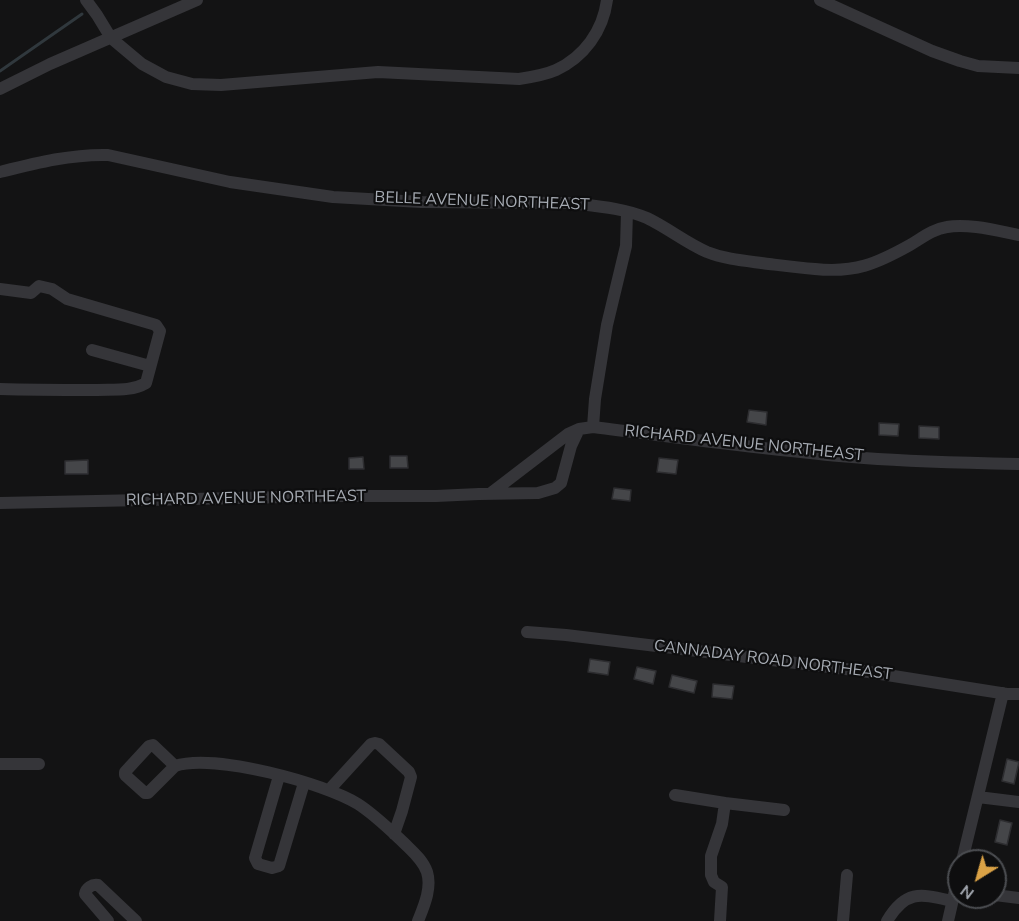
<!DOCTYPE html>
<html>
<head>
<meta charset="utf-8">
<style>
  body { margin:0 }
  #map { position:relative; width:1019px; height:921px; overflow:hidden; background:#131314; font-family:"Nunito Sans",sans-serif }
  canvas { display:block }
  .north { position:absolute; left:947px; top:849px; width:60px; height:60px; box-sizing:border-box; background:#0e0e0f; border:2px solid #4b4d51; border-radius:50%; rotate:217deg; font-size:16px; font-weight:700; line-height:24px; text-align:center; color:#a6abb3 }
  .north::after { content:''; display:block; margin:auto; width:21px; height:27px; background:#daa246; clip-path:polygon(50% 0,100% 100%,50% 72%,0 100%) }
</style>
</head>
<body>
<div id="map">
<canvas width="1019" height="921"></canvas>
<div class="north">N</div>
</div>
<script>
const g = document.querySelector('canvas').getContext('2d');
g.lineJoin = 'round';
function stroke(path, color, width, dash) { g.strokeStyle = color; g.lineWidth = width; g.lineCap = dash ? 'butt' : 'round'; g.setLineDash(dash || []); g.stroke(path); }
function fillPath(path, color) { g.fillStyle = color; g.fill(path, 'evenodd'); }
function write(font, color, halo, rows, align = 'center') {
  g.font = font + ' "Nunito Sans",sans-serif'; g.lineWidth = 4.5; g.setLineDash([]); g.textBaseline = 'middle'; g.strokeStyle = halo; g.fillStyle = color; for (const [text, x, y, turn = 0] of rows) {
    g.save(); g.translate(x, y); g.rotate((+turn || 0) * Math.PI / 180); g.textAlign = isNaN(turn) ? turn : align; if (halo) g.strokeText(text, 0, 0); g.fillText(text, 0, 0); g.restore();
  }
}
const stream = new Path2D(`
  M0 71 82 14`);
const building = new Path2D(`
  M749 410 767 412 766 425 747 422Z
  M879 423 899 424 898 436 879 435Z
  M919 426 939 427V439L919 438Z
  M390 456H407L408 468H390Z
  M363 457 364 469H349V458Z
  M659 458 678 460 676 474 657 472Z
  M88 460V474H65V461Z
  M614 488 631 490 630 501 612 499Z
  M590 659 610 662 608 675 588 672Z
  M637 667 656 671 653 684 634 679Z
  M672 675 697 681 694 693 669 687Z
  M713 684 734 686 732 699 712 697Z
  M1007 759 1019 762 1014 784 1002 781Z
  M1000 820 1012 823 1007 845 995 842Z`);
const minor = new Path2D(`
  M86 0 97 15 111 38 142 64 166 77 192 84 221 85 378 72 519 79C532 77 545 75 556 70 584 57 603 31 607 0
  M820 0 932 51 960 61 978 66 1019 68
  M0 89 50 64 197 0
  M0 172C36 163 71 154 108 155L230 182 333 197 421 202 571 203C596 206 624 208 647 218 668 228 686 243 707 252 727 260 748 261 769 264 785 266 800 268 815 269 855 273 876 264 910 245 922 238 933 229 947 227 968 223 998 231 1019 235
  M0 289 31 293 39 286 52 289 67 299 156 325 160 331 146 383C131 392 111 389 95 390 63 390 32 390 0 389
  M92 350 150 366
  M593 427 595 399 607 325 626 246 627 212
  M491 493 568 434 579 429 593 427C683 438 774 451 864 458 916 462 968 463 1019 464
  M0 503 334 496H436L479 494 538 493 555 488 561 483 571 446 579 429
  M527 632 566 635 862 671 1007 694H1019
  M153 745 175 766 148 793H145L125 775V772L149 746Z
  M0 764H39
  M175 766C214 753 324 783 358 804 375 815 389 829 404 843 412 851 423 860 427 872 432 888 424 906 418 921
  M279 776 255 858 258 864 272 868 279 866 304 783
  M329 790 371 744 375 743 379 744 409 772 411 777 402 811 394 834
  M675 795 725 803 722 824 711 856V875L714 882 722 887 720 921
  M978 797 1019 802
  M725 803 784 810
  M962 861 1003 693
  M995 895 1019 898
  M108 921 85 894C86 888 92 884 98 885L136 921
  M843 921 847 875
  M887 921C906 889 921 894 952 901
  M948 921 959 873`);
const streetNames = [
  ["BELLE AVENUE NORTHEAST",482,202,2],
  ["RICHARD AVENUE NORTHEAST",744,444,6],
  ["RICHARD AVENUE NORTHEAST",246,499,-1],
  ["CANNADAY ROAD NORTHEAST",773,661,7]
];
stroke(stream, '#30383d', 3);
fillPath(building, '#454649');
stroke(building, '#2d2d30', 1.5);
stroke(minor, '#353539', 12);
write('16px', '#a6abb3', '#0e0e0f', streetNames);
</script>
</body>
</html>
